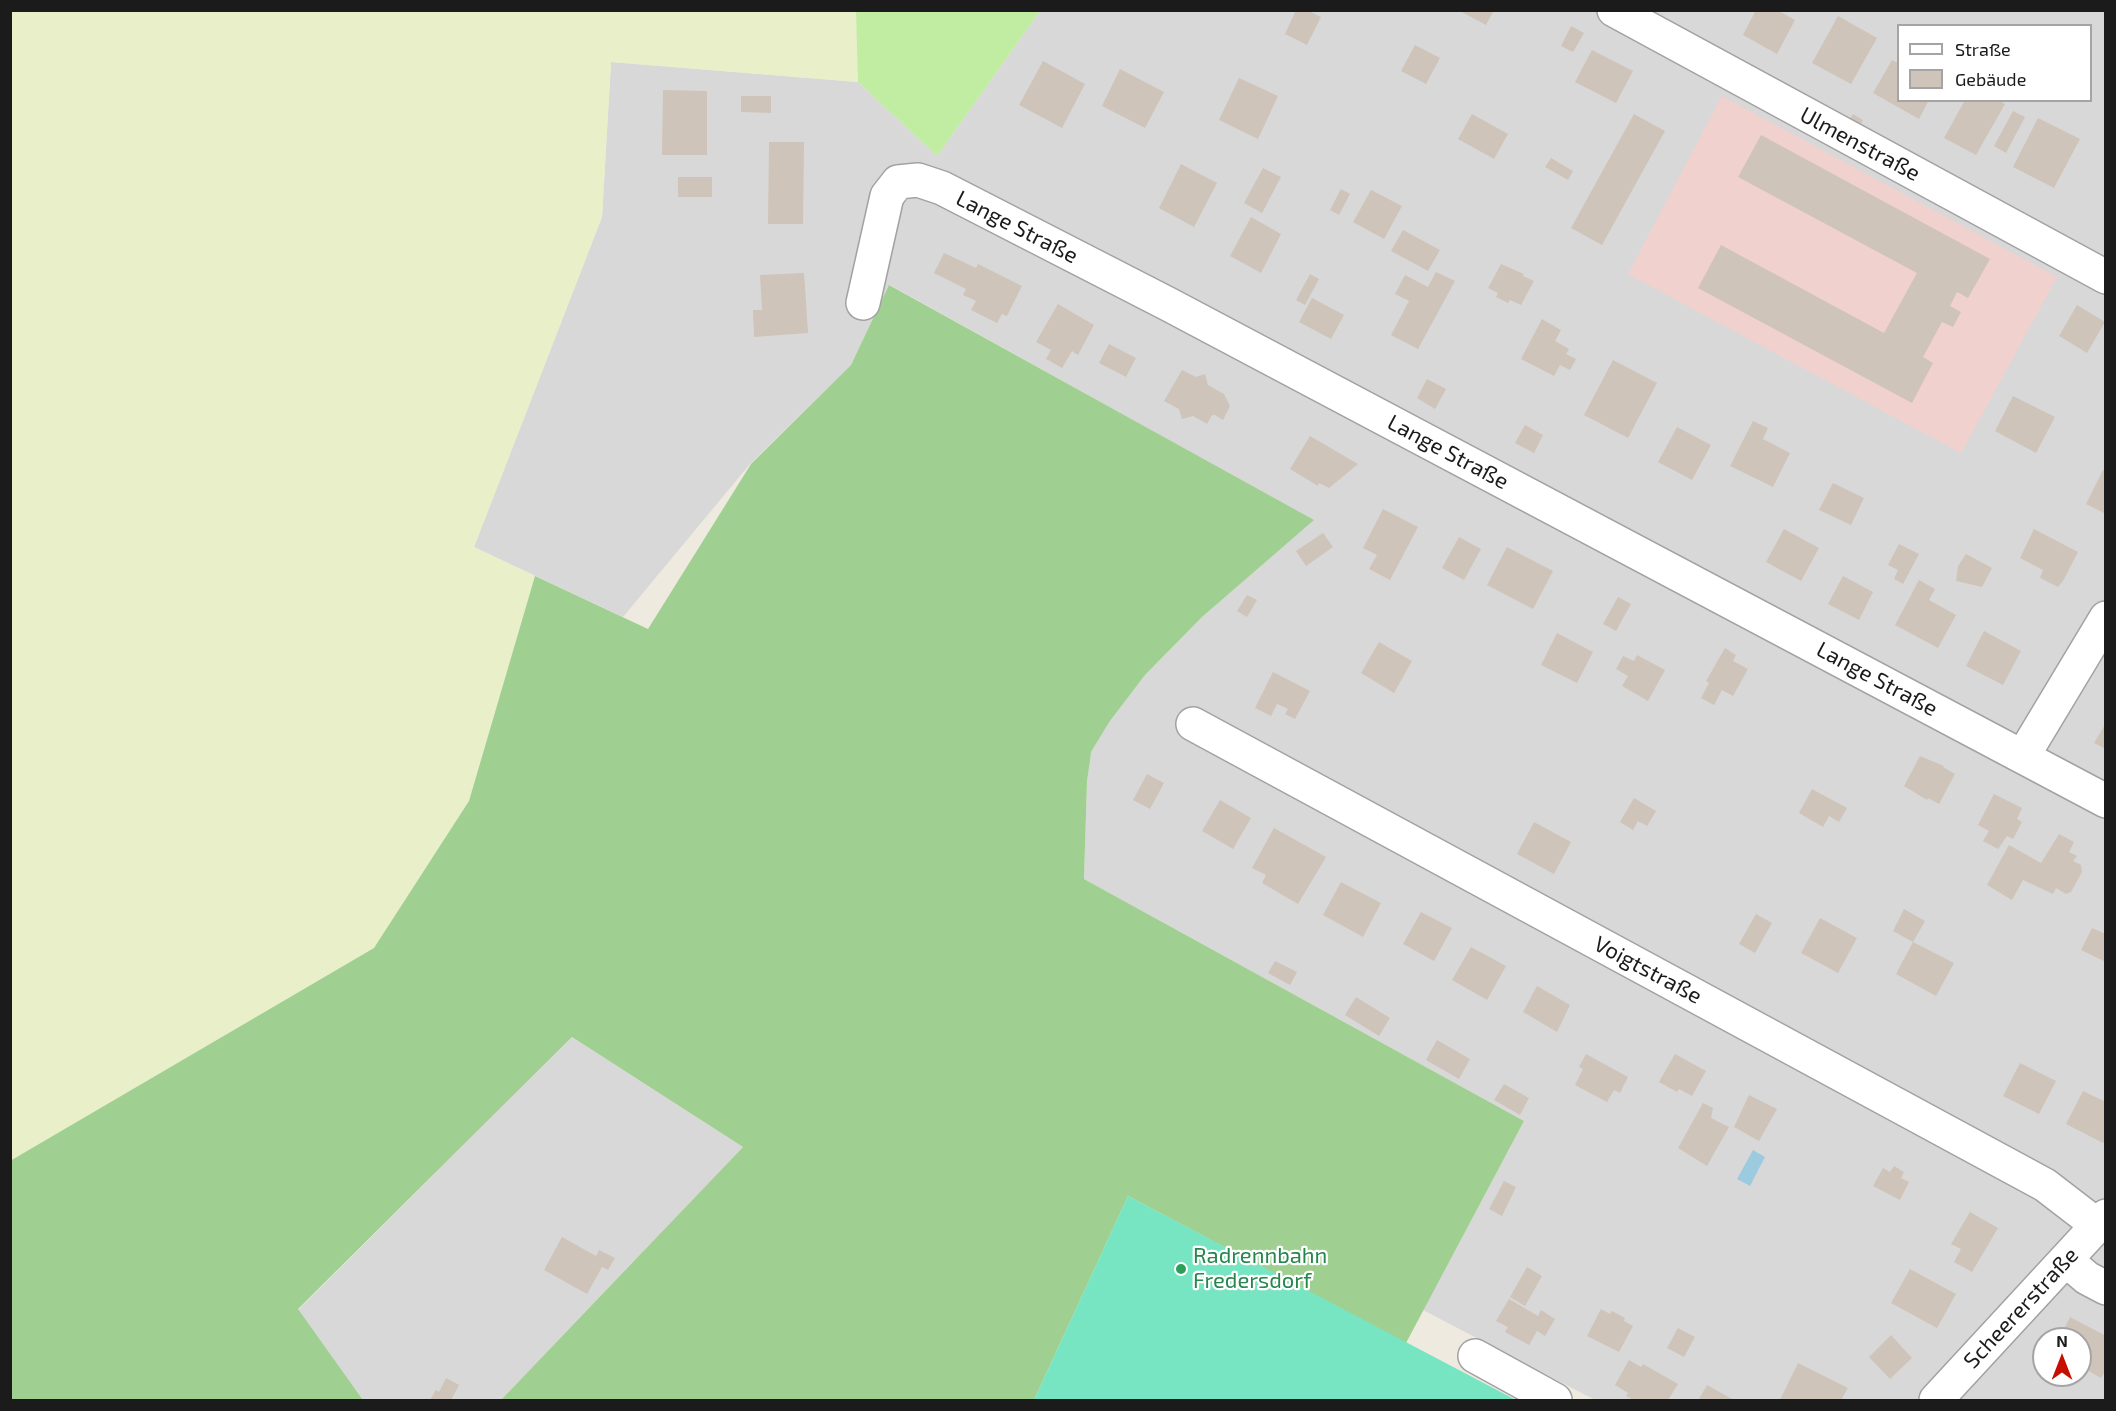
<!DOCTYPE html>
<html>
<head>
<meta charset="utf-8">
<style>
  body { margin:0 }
  #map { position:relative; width:2116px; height:1411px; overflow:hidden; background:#eeeae0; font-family:"Exo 2",sans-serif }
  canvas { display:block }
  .frame { position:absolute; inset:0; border:12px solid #1b1b1b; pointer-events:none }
  .legend { position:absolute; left:1897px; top:24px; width:195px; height:78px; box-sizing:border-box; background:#fff; border:2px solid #a4a4a4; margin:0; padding:8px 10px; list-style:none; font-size:18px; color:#1b1b1b }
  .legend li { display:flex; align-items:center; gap:12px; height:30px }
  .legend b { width:30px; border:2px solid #a4a4a4 }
  .north { position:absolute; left:2032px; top:1327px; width:60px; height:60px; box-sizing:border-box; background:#fff; border:2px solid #a4a4a4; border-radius:50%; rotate:0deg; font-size:16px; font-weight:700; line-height:24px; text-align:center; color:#1b1b1b }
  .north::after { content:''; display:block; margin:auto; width:21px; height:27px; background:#c60f00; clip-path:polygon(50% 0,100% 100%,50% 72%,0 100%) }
</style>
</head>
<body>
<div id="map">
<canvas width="2116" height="1411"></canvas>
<div class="frame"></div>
<ul class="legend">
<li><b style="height:8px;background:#fff"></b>Straße</li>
<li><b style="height:16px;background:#cec4b9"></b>Gebäude</li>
</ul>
<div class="north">N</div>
</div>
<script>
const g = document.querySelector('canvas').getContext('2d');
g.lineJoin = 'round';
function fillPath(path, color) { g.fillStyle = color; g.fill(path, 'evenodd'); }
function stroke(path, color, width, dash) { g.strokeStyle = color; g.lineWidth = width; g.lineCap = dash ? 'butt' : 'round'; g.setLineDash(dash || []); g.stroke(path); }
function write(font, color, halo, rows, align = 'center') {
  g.font = font + ' "Exo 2",sans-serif'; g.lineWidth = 4.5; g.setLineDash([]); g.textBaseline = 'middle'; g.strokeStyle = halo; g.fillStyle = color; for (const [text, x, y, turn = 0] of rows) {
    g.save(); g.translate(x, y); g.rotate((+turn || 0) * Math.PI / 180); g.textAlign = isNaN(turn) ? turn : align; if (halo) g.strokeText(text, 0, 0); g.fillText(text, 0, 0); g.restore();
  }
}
const residential = new Path2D(`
  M1040 11H2105V1400H1595L1423 1310 1524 1121 1084 879 1087 781 1090 761 1091 752 1110 721 1145 675 1202 617 1313 520 890 285 851 365 750 464 623 617 474 547 602 217 611 62 858 82 937 156ZM1898 26H2090V100H1898ZM2044 1339H2080V1375H2044Z
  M572 1037 743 1147 501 1400H363L298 1310Z`);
const commercial = new Path2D(`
  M1722 96 2057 277 1961 453 1628 274Z`);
const farmland = new Path2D(`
  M10 11H856L858 82 611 62 602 217 474 547 535 576 469 801 374 948 11 1161Z`);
const grass = new Path2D(`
  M856 11V10L1040 11 937 156 858 82Z`);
const forest = new Path2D(`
  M889 285 1314 520 1202 617 1145 675 1110 721 1091 752 1090 761 1087 781 1084 879 1524 1121 1406 1343 1128 1196 1034 1400H501L743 1147 572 1037 298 1309 363 1400H11L10 1161 374 948 469 801 535 576 648 629 751 464 851 365Z`);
const pitch = new Path2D(`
  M1128 1196 1516 1400H1034Z`);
const water = new Path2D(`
  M1753 1150 1765 1157 1750 1186 1737 1179Z`);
const building = new Path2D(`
  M1296 10H1307L1321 17 1307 45 1285 34Z
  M1458 10H1494L1486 25Z
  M1756 10H1777L1795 20 1777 54 1743 35Z
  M1838 16 1877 38 1851 84 1812 63Z
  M1571 26 1584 33 1573 52 1561 46Z
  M1415 45 1440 58 1426 84 1401 71Z
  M1592 50 1633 71 1616 103 1575 82Z
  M1892 60 1898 63V100H1929L1919 119 1873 93Z
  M1043 61 1085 84 1062 128 1019 105Z
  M1120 69 1164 92 1145 128 1102 106Z
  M1239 78 1278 96 1258 139 1219 120Z
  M663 90 707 91V155H662Z
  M741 96H771V113L741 112Z
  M1965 100H1998L2005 104 1976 155 1944 138Z
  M2013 111 2025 117 2006 153 1994 146Z
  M1472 114 1508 134 1494 159 1458 139Z
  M1634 114 1665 131 1602 245 1571 228Z
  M1853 114 1863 120 1859 127 1848 122Z
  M2038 118 2080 139 2054 188 2013 167Z
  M1761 135 1990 259 1968 298 1957 292 1950 306 1961 312 1953 327 1942 322 1923 357 1933 363 1912 403 1698 288 1721 245 1884 333 1917 273 1738 177Z
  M769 142H804L803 224H768Z
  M1551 158 1573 171 1568 180 1545 167Z
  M1181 164 1217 183 1194 227 1159 208Z
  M1263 168 1281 177 1262 213 1244 203Z
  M678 177H712V197H678Z
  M1341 189 1350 194 1339 215 1330 210Z
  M1371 190 1402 206 1384 239 1353 222Z
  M1251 217 1281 234 1261 273 1230 256Z
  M1403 230 1440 250 1428 271 1391 251Z
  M944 253 976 268 978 264 1022 286 1007 316 1002 314 997 323 971 310 976 301 963 295 966 289 934 273Z
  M1501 264 1524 274 1523 276 1534 281 1521 305 1510 300 1508 303 1496 297 1498 293 1488 288Z
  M1436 272 1455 281 1418 349 1391 335 1409 301 1395 294 1405 275 1428 287Z
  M804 273 808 333 754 337 753 310H762L760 275Z
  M1310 274 1319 279 1305 305 1296 300Z
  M1312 298 1344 315 1331 339 1299 322Z
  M1058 304 1094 325 1078 355 1072 351 1062 368 1046 359 1051 350 1036 342Z
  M2077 305 2105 322 2087 353 2059 336Z
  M1542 319 1561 330 1555 341 1569 349 1566 354 1576 359 1570 370 1560 365 1554 376 1521 359Z
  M1109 344 1136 358 1126 377 1099 363Z
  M1613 360 1657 383 1628 438 1584 415Z
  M1182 370 1196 377 1205 374 1208 385 1224 394 1230 406 1223 420 1215 415H1212L1207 424 1193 416 1182 419 1179 409 1164 401Z
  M1427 379 1446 389 1435 409 1417 398Z
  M2013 396 2055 417 2036 453 1995 431Z
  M1753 421 1768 428 1763 439 1790 453 1773 487 1730 466Z
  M1525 425 1543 435 1534 453 1515 443Z
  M1677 427 1711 445 1692 480 1658 462Z
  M1310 436 1358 464 1329 488 1319 483 1318 486 1290 469Z
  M2103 470 2106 471V514L2086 504Z
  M1833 483 1864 498 1851 525 1819 510Z
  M1383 509 1418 527 1390 580 1369 569 1377 555 1363 548Z
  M1784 529 1819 548 1801 581 1766 562Z
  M2034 529 2078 552 2063 581 2058 587 2040 578 2043 570 2020 558Z
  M1323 533 1333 547 1306 566 1296 551Z
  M1459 537 1481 549 1464 580 1442 568Z
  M1899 544 1919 554 1903 584 1894 579 1898 570 1888 565Z
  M1507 547 1553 571 1533 609 1487 585Z
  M1966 554 1992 568 1982 587 1956 581 1958 566Z
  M1843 576 1873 592 1859 620 1828 604Z
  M1919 580 1935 589 1929 600 1956 615 1938 648 1895 625Z
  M1247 595 1257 600 1247 617 1237 611Z
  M1618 597 1631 604 1616 631 1603 624Z
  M1984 631 2021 651 2003 685 1966 666Z
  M1557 633 1593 652 1577 683 1541 665Z
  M1379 642 1412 661 1394 693 1361 673Z
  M1725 648 1736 655 1733 661 1748 669 1733 696 1722 690 1714 705 1701 698 1709 683 1706 681Z
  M1637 655 1665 670 1648 701 1622 686 1628 676 1616 669 1623 656 1634 661Z
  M1273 672 1310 691 1295 719 1285 714 1288 709 1277 704 1271 716 1255 708Z
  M2106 723V749L2094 743Z
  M1920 756 1944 766 1943 767 1955 774 1939 804 1928 798 1927 800 1904 786Z
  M1147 774 1164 783 1150 809 1133 800Z
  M1812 789 1847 808 1839 822 1829 816 1823 827 1799 813Z
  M1994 794 2022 808 2017 819 2022 822 2013 839 2007 836 1998 849 1983 841 1989 831 1978 825Z
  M1634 798 1656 811 1647 826 1638 821 1633 830 1620 822Z
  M1220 800 1251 818 1233 849 1202 831Z
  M1534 822 1571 842 1554 874 1517 854Z
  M1274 828 1326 857 1298 904 1262 883 1266 875 1252 868Z
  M2059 834 2074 842 2069 852 2077 856 2073 861 2081 865 2082 872 2071 892 2066 894 2056 888 2053 894 2023 880 2012 900 1987 885 2009 845 2041 863Z
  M1341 882 1381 903 1363 937 1323 915Z
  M1904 909 1925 921 1913 942 1893 931Z
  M1421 912 1452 928 1434 961 1403 944Z
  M1756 914 1772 923 1755 953 1739 944Z
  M1820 918 1857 938 1838 973 1801 953Z
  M2092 928 2106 934V962L2081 950Z
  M1913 942 1954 963 1936 996 1896 974Z
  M1471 947 1506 966 1487 1000 1452 980Z
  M1275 961 1297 972 1290 985 1268 973Z
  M1537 986 1570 1005 1557 1032 1523 1012Z
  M1356 997 1390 1018 1379 1036 1345 1015Z
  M1437 1040 1470 1059 1459 1079 1426 1060Z
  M1586 1054 1628 1077 1620 1093 1614 1090 1607 1102 1575 1085 1583 1069 1579 1067Z
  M1675 1054 1706 1071 1692 1096 1679 1089 1677 1092 1659 1082Z
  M2020 1063 2056 1081 2039 1114 2003 1096Z
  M1504 1084 1529 1098 1520 1115 1494 1100Z
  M2083 1091 2106 1102V1138L2103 1143 2066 1124Z
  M1749 1095 1777 1109 1759 1141 1734 1127Z
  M1703 1103 1713 1108 1711 1118 1729 1127 1707 1166 1678 1148Z
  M1894 1166 1904 1172 1901 1178 1909 1182 1900 1200 1873 1186 1883 1168 1890 1172Z
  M1504 1181 1516 1187 1502 1216 1489 1209Z
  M1970 1212 1998 1228 1972 1272 1954 1262 1961 1249 1951 1244Z
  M562 1237 596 1256 599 1250 615 1258 608 1270 602 1267 587 1294 544 1270Z
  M1527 1267 1542 1276 1525 1306 1510 1297Z
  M1910 1269 1956 1294 1937 1328 1891 1303Z
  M1509 1299 1538 1316 1541 1310 1555 1319 1545 1336 1537 1331 1529 1345 1505 1332 1508 1327 1496 1321Z
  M1601 1309 1610 1314 1612 1311 1625 1318 1624 1321 1633 1326 1619 1352 1587 1336Z
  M2070 1317 2106 1336V1370L2101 1378 2080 1366V1339H2059Z
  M1678 1328 1695 1337 1684 1357 1667 1348Z
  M1891 1335 1912 1358 1890 1379 1869 1357Z
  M1629 1360 1641 1367 1643 1364 1678 1384 1668 1400H1634L1626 1396 1628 1393 1615 1385Z
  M1798 1363 1848 1388 1841 1400H1780Z
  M446 1378 459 1385 451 1400H430L436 1390 439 1392Z
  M1707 1385 1734 1400 1699 1399Z`);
const minor = new Path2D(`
  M1614 10 2106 277
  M863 303 887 196 898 182 918 180 942 188 1168 304 2106 801
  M1193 724 2045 1185 2097 1225
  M2023 756 2106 618
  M2066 1260 2087 1278 2106 1288
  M1475 1356 1555 1400
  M1936 1400 2106 1216`);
const markers = [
  [1181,1269,6,"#2e9e5b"]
];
const streetNames = [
  ["Ulmenstraße",1860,144,28],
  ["Lange Straße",1017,227,27],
  ["Lange Straße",1448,452,28],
  ["Lange Straße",1877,679,28],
  ["Voigtstraße",1648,970,28],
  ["Scheererstraße",2021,1308,-47]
];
const leisureNames = [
  ["Radrennbahn",1193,1256],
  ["Fredersdorf",1193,1281]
];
fillPath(residential, '#d9d8d8');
fillPath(commercial, '#f1d1cd');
fillPath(farmland, '#e9efc9');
fillPath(grass, '#c0eda1');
fillPath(forest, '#9fd091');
fillPath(pitch, '#77e4c2');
fillPath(water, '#9ccbdf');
fillPath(building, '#cec4b9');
stroke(minor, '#a2a2a2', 36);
stroke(minor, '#fff', 33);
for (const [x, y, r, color] of markers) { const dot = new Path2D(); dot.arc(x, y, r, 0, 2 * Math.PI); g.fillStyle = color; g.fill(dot); stroke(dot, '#fff', 2); }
write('22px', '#1b1b1b', '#fff', streetNames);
write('22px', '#27864d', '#fff', leisureNames, 'left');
</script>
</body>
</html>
